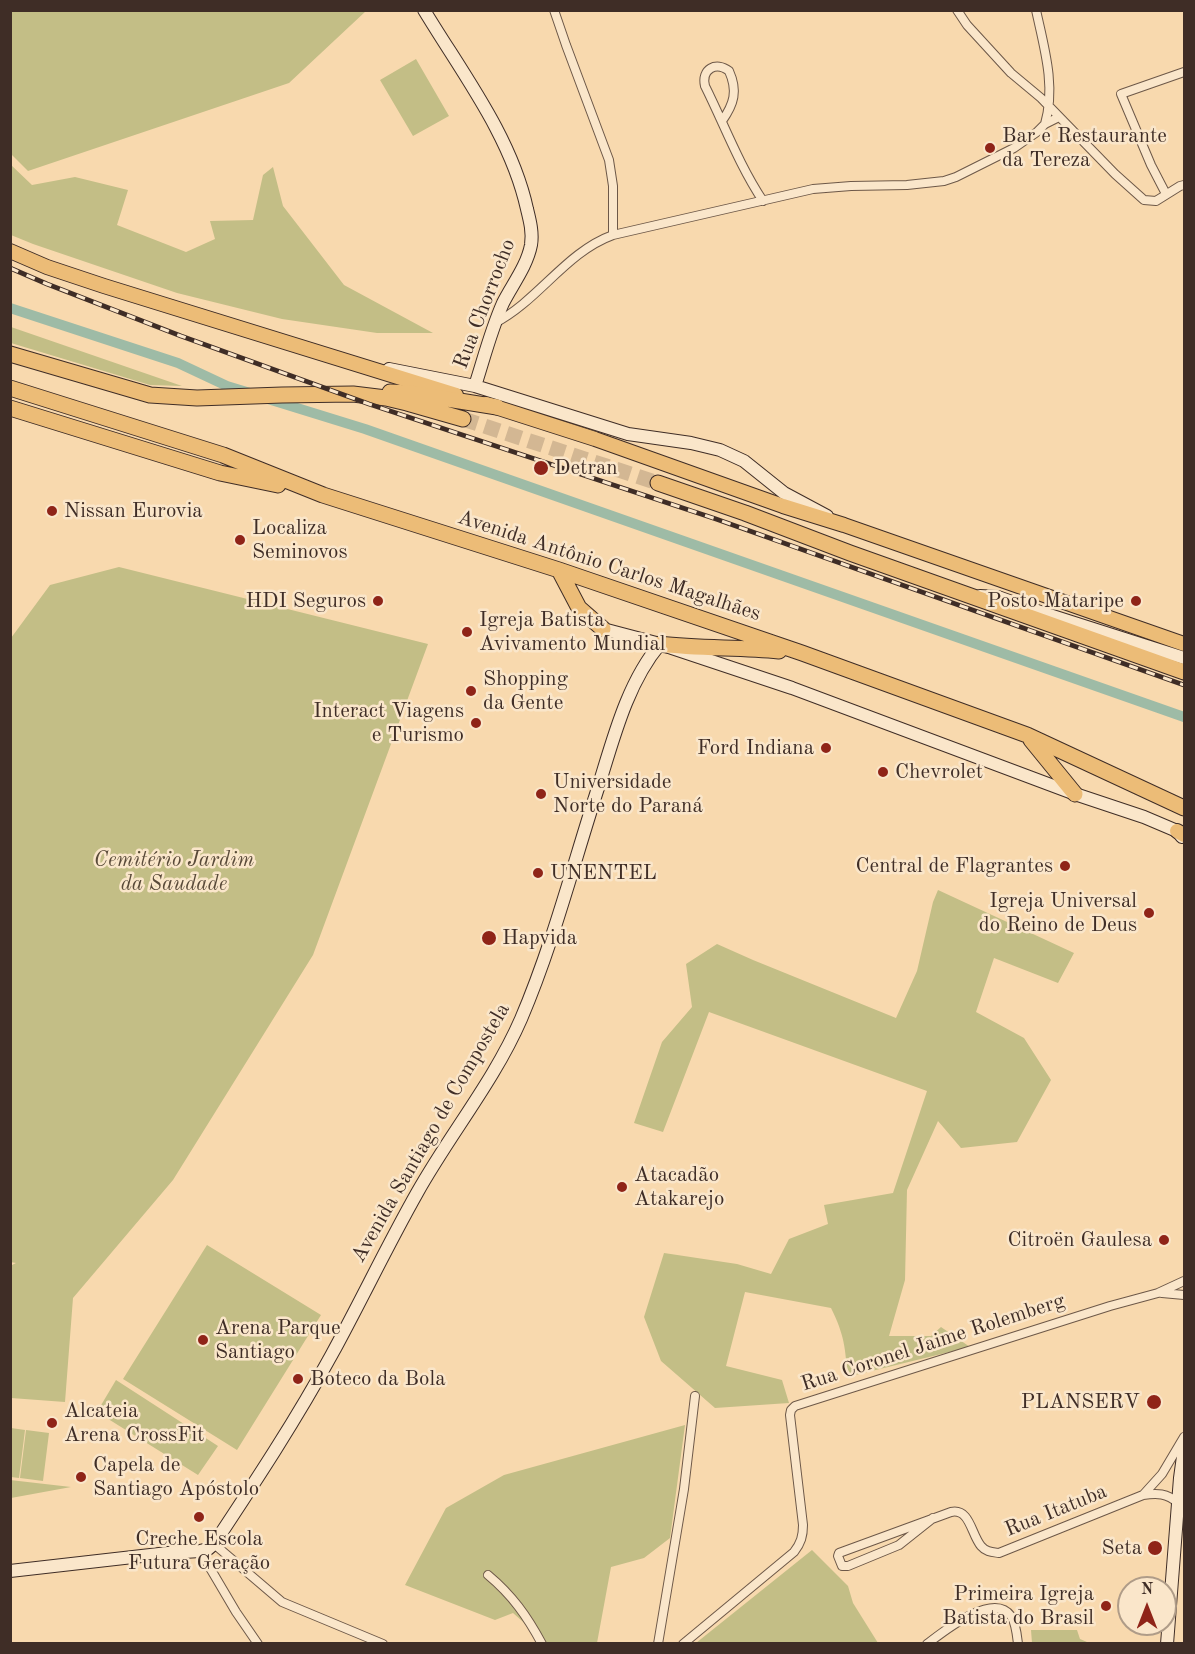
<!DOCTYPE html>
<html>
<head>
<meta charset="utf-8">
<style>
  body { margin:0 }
  #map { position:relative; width:1195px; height:1654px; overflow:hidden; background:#f8d9ae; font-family:"Old Standard TT",serif }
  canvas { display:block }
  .frame { position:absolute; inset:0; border:12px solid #3f2d26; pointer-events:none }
  .north { position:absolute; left:1117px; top:1576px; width:60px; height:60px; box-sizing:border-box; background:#fae6ca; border:2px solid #af9c88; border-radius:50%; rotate:0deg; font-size:16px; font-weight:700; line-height:24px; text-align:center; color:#3f2d26 }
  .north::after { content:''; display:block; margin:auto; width:21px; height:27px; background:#8f2418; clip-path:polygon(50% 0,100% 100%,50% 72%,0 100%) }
</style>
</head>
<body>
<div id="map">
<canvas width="1195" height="1654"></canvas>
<div class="frame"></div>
<div class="north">N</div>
</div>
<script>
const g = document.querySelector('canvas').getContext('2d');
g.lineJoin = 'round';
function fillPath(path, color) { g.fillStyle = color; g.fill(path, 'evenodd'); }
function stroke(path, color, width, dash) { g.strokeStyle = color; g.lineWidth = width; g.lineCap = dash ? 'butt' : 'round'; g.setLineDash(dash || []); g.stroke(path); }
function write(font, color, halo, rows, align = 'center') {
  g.font = font + ' "Old Standard TT",serif'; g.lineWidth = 5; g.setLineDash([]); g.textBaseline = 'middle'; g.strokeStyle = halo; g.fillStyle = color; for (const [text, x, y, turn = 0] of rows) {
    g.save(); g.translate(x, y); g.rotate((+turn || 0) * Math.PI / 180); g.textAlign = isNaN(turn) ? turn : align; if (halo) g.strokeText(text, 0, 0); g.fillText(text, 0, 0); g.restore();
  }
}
const green = new Path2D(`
  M10 11 11 10 366 11 289 83 28 171 11 154Z
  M416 59 449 116 413 136 380 80Z
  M10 164 32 185 75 177 128 190 117 225 186 252 215 239 210 221 253 220 263 175 273 167 283 206 344 285 433 333H377L282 319 177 293 33 244 11 235Z
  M11 327 182 386 150 385 11 343Z
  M119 567 428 644 313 955 173 1180 73 1298 65 1402 11 1398 10 1266 16 1263 10 1262 11 638 50 585Z
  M938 890 1074 953 1058 983 994 958 976 1012 1024 1038 1051 1080 1017 1142 961 1148 938 1121 907 1190 905 1280 889 1336H931L941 1327 970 1347 847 1377C846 1349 844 1334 831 1308L745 1292 726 1366 782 1380 789 1403 715 1408 661 1361 644 1317 664 1253 737 1264 771 1274 789 1239 828 1224 824 1205 893 1193 927 1091 709 1012 663 1132 634 1123 662 1042 692 1007 686 964 717 944 753 960 896 1018 917 971 933 902Z
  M207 1245 321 1315 237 1450 123 1379Z
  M116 1380 218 1446 198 1475 97 1412Z
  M685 1425 670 1538 644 1558 611 1567 597 1643H547L513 1613 495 1620 405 1585 446 1508 504 1475Z
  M11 1428 25 1430 19 1478 11 1477Z
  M26 1430 49 1433 43 1481 20 1478Z
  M10 1480 71 1487 11 1498Z
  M812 1550 848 1586 853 1603 878 1643H696Z
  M1031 1630H1077L1080 1639 1087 1642V1643H1032Z`);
const canal = new Path2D(`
  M10 308 178 363 227 386 250 393
  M268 399 365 429 1184 717`);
const highwayTunnel = new Path2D(`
  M463 419 658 483`);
const street = new Path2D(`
  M554 10 566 45 609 160 613 186V235
  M957 10 967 25 1011 73 1041 98 1115 174 1144 200 1156 201 1180 186 1184 185
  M1036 10C1044 47 1056 86 1045 124
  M722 121C734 104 738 91 729 71 716 61 701 69 705 86 724 124 739 165 763 201
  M1166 194 1151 165 1121 94 1184 72
  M495 323C539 300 566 252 613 235L813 189 851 186 907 185 944 181 956 177 1014 148 1037 132 1045 124 1059 117
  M1162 1293 1184 1295
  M1143 1495 1162 1474 1184 1437
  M933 1518 899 1545 848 1566H842L838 1556 839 1553 951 1512C970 1508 971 1534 981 1546 986 1552 992 1552 999 1553L1143 1495C1157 1493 1167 1493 1178 1503
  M214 1544 282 1602 383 1644
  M200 1551 236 1612 258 1644
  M488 1575C512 1595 527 1616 542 1644
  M658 1644 684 1489 695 1396
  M683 1644 794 1552C801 1543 803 1536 803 1525L790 1415 791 1410 795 1406 1110 1306 1158 1293 1184 1281
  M927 1644C943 1632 993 1591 1011 1616 1016 1623 1017 1635 1018 1644`);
const secondary = new Path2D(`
  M424 10C462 73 511 136 527 209 530 221 533 233 531 245 527 266 512 285 503 303 491 330 484 358 475 386
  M389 369 475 386 628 434 691 443 720 450 744 461 784 493 827 516
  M980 596 998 597 1043 613 1184 658
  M603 629 660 644 792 688 1075 794 1144 817 1177 831 1182 837
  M10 1571 168 1553 200 1551 208 1549 214 1544C255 1482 296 1420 332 1354 361 1301 387 1246 417 1193 450 1134 494 1081 521 1019 553 944 573 865 598 788 613 740 627 683 660 644
  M1167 1644 1180 1478 1184 1449`);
const primary = new Path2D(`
  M10 251 47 267 104 286 456 395
  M486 404 595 439 783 506 844 525 1184 644
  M1177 831 1184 835`);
const highway = new Path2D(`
  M10 354 150 395 197 398 282 395 353 394 386 398 407 403 463 419
  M10 388 223 455 323 495 559 570 802 653 1027 735 1184 808
  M390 392 410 393 497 407
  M10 408 220 473 278 485
  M658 483 745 513 850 553 1184 672
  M559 570 579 608 603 629
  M660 644C699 649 739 647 779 651
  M1031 740 1075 794`);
const rail = new Path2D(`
  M10 268 47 284 181 336 369 404 716 519 1184 685`);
const markers = [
  [990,148,6,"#8f2418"],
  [541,468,8,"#8f2418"],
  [52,511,6,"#8f2418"],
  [240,540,6,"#8f2418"],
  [378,601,6,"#8f2418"],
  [1136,601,6,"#8f2418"],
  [467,632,6,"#8f2418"],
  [471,691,6,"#8f2418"],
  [476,723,6,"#8f2418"],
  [826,748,6,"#8f2418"],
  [883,772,6,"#8f2418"],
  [541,794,6,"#8f2418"],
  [1065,866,6,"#8f2418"],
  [538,873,6,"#8f2418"],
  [1149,913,6,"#8f2418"],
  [489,938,8,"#8f2418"],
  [622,1187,6,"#8f2418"],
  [1164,1240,6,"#8f2418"],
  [203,1340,6,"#8f2418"],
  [298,1379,6,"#8f2418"],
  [1154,1402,8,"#8f2418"],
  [52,1423,6,"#8f2418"],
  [81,1477,6,"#8f2418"],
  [199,1517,6,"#8f2418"],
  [1155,1548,8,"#8f2418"],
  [1106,1606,6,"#8f2418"]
];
const poiNames = [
  ["Bar e Restaurante",1002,136],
  ["da Tereza",1002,160],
  ["Detran",554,468],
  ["Nissan Eurovia",64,511],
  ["Localiza",252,528],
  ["Seminovos",252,552],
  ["HDI Seguros",366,601,"right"],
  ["Posto Mataripe",1124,601,"right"],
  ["Igreja Batista",479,620],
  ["Avivamento Mundial",479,644],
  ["Shopping",483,679],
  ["da Gente",483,703],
  ["Interact Viagens",464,711,"right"],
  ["e Turismo",464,735,"right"],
  ["Ford Indiana",814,748,"right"],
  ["Chevrolet",895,772],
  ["Universidade",553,782],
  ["Norte do Paraná",553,806],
  ["Central de Flagrantes",1053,866,"right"],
  ["UNENTEL",550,873],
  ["Igreja Universal",1137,901,"right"],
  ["do Reino de Deus",1137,925,"right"],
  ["Hapvida",502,938],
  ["Atacadão",634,1175],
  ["Atakarejo",634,1199],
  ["Citroën Gaulesa",1152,1240,"right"],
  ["Arena Parque",215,1328],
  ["Santiago",215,1352],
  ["Boteco da Bola",310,1379],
  ["PLANSERV",1140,1402,"right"],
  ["Alcateia",64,1411],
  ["Arena CrossFit",64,1435],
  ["Capela de",93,1465],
  ["Santiago Apóstolo",93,1489],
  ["Creche Escola",199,1539,"center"],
  ["Futura Geração",199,1563,"center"],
  ["Seta",1142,1548,"right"],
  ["Primeira Igreja",1094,1594,"right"],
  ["Batista do Brasil",1094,1618,"right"]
];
const streetNames = [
  ["Rua Chorrocho",485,304,-69],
  ["Avenida Antônio Carlos Magalhães",609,566,18],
  ["Avenida Santiago de Compostela",431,1133,-60],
  ["Rua Coronel Jaime Rolemberg",933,1343,-18],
  ["Rua Itatuba",1056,1511,-22]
];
const parkNames = [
  ["Cemitério Jardim",174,860],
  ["da Saudade",174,884]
];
fillPath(green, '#c3be86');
stroke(canal, '#9ebba6', 10);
stroke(highwayTunnel, '#d3b793', 15, [15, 8]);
stroke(street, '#6d5848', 10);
stroke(secondary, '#3f2d26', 14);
stroke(primary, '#3f2d26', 16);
stroke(highway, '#3f2d26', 17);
stroke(street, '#fae6ca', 8);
stroke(secondary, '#fae6ca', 12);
stroke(primary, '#ecbc77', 14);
stroke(highway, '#ecbc77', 15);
stroke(rail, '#3f2d26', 5);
stroke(rail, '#fae6ca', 3, [9]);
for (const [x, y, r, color] of markers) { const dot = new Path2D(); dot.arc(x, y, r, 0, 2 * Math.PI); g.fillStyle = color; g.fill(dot); stroke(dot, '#fae6ca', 2); }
write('21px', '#3f2d26', '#fae6ca', poiNames, 'left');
write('21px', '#3f2d26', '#fae6ca', streetNames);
write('italic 21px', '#594a39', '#fae6ca', parkNames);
</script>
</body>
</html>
